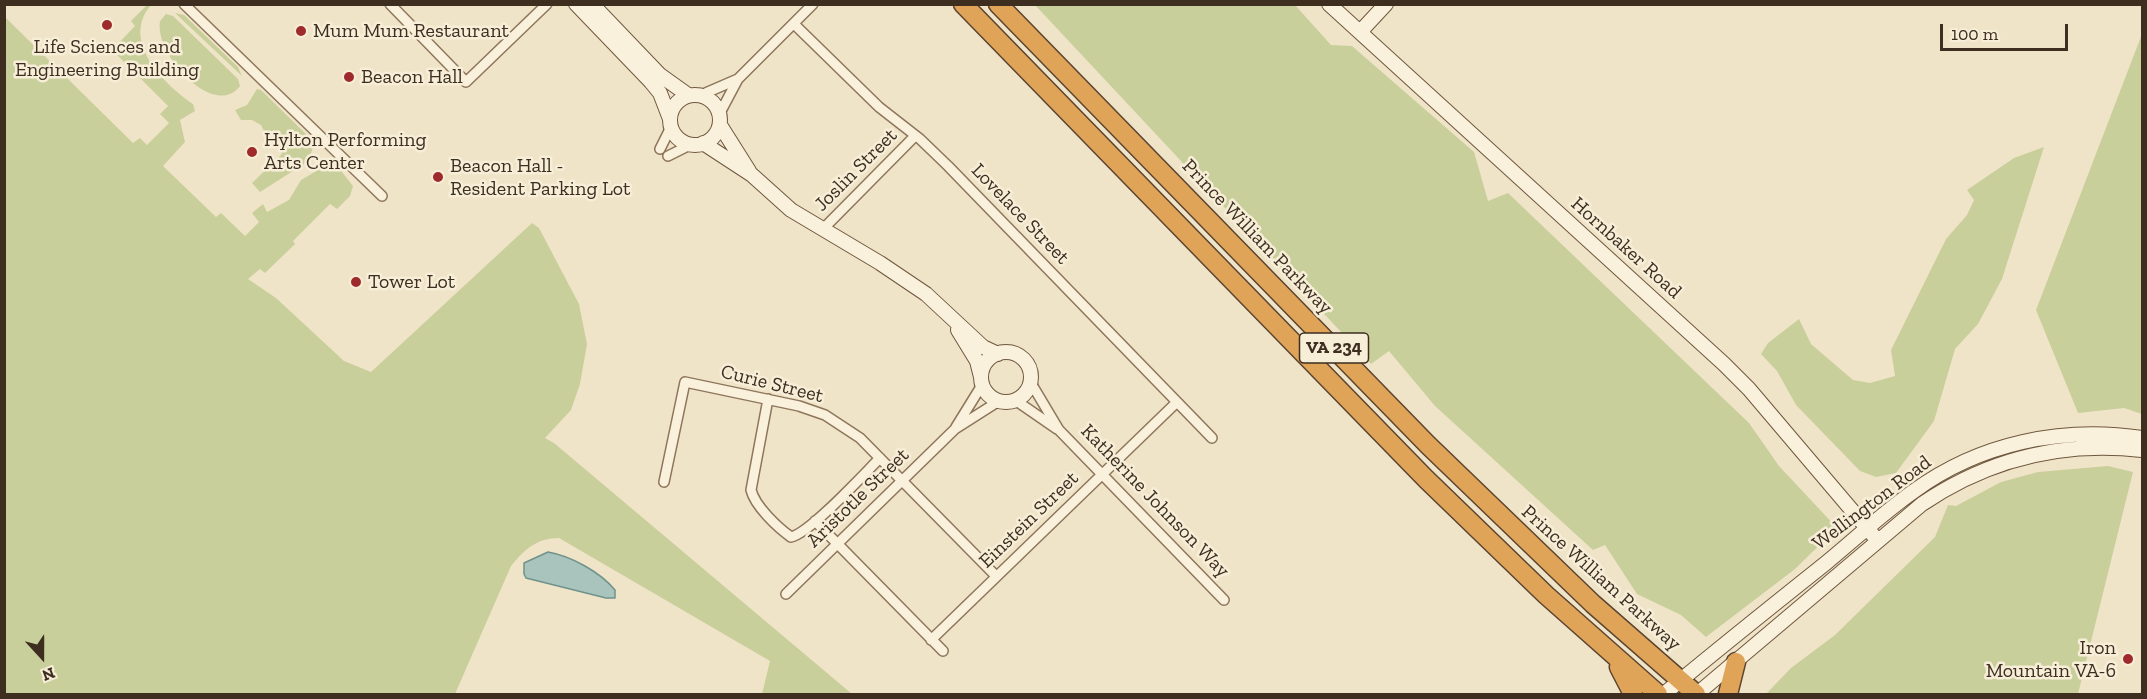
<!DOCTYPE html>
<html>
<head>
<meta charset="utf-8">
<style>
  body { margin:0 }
  #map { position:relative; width:2147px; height:699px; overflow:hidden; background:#f0e4c8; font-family:"Zilla Slab",serif }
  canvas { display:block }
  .frame { position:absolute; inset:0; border:6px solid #3d2e20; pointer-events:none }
  .north { position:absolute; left:12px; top:627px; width:60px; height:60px; -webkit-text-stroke:4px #f7eed8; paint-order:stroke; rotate:159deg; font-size:16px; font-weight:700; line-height:24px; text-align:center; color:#3d2e20 }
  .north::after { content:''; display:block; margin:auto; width:21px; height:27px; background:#3d2e20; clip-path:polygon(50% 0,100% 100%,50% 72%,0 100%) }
  .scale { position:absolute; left:1940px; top:24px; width:128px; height:27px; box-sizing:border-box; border:3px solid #3d2e20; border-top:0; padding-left:8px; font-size:18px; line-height:21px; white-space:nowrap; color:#3d2e20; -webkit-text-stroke:4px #f7eed8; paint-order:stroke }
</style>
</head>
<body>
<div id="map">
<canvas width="2147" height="699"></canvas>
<div class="frame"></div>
<div class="north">N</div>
<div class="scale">100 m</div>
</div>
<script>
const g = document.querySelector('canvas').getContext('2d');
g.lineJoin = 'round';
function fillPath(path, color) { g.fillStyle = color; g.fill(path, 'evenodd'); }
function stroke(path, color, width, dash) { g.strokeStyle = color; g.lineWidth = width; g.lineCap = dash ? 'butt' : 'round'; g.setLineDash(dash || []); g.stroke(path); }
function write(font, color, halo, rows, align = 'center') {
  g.font = font + ' "Zilla Slab",serif'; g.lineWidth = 5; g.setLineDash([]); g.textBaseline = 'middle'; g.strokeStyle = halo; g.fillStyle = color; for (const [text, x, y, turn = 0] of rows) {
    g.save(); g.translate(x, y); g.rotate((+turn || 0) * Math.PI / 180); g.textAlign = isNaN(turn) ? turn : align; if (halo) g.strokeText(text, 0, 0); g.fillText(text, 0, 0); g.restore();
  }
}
const green = new Path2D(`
  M147 5H151C120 41 164 84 193 104L195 111 180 120 185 142 163 166 216 217 221 213 245 236 259 222 252 213 263 204 267 212 289 200 301 180 323 167H338L353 186 350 196 337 209 330 204 293 241 295 244 265 273 260 269 248 279 276 298 344 361 371 372 532 223 539 228 579 304 587 344 580 384 571 410 545 438 554 443 852 694H762L770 661 559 538C537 538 525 549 511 566L455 694H5V17L133 143 140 138 147 145 169 123 160 114 168 106 112 50 135 26 131 21Z
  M1035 5H1295L1331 45 1352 46 1474 152 1488 201 1508 193 1749 423 1779 466 1837 528 1795 569 1706 637 1681 615 1637 594 1605 545 1593 550 1435 406 1389 351 1371 364Z
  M175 13 184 15 238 67 242 76Z
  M166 14 173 16 238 79 240 86C215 120 154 55 160 21Z
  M2142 34V414L2124 408 2078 413 2036 310Z
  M257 89 261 90 309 137 313 147 309 159 304 164 260 192 252 183 282 154 266 135 261 125 252 120H241L235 110 247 105Z
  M2044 147 2002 279 1978 324 1955 349 1934 421 1896 473 1876 477 1860 471 1796 405 1777 371 1761 354 1768 343 1799 319 1811 344 1853 380 1870 383 1895 376 1891 350 1946 239 1967 215 1974 200 1967 190 2014 158Z
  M2108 466 2133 472 2078 694H1766L1791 668 1835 635 1935 537 1948 505 1956 506 2001 482 2038 472Z`);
const water = new Path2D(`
  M548 552C571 556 600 572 615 590V598H606L526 578 524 574V563Z`);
const street = new Path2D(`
  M184 4 382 196
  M390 4 466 82 547 4
  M794 24 879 107 920 139 948 166 1212 438
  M701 95 738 79
  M720 113 738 79 813 4
  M660 149 671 127
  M668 156 692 144
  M823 229 915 136
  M1031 383 1059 430 1224 600
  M768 399 751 490C755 506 777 527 791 537 810 533 863 475 880 458
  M1015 400 1057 429
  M956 427 982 385
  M664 482 685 382 799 406 825 415 860 438 996 576
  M815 521 943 651
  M786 594 955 429 999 401
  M931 640 1177 402`);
const secondary = new Path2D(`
  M576 4 651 82 660 93 670 119
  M592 4 660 75 688 95
  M1329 4 1724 364 1749 389 1878 541
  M1360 32 1386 4
  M670 120a25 25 0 1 1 50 0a25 25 0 1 1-50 0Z
  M720 125 749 171
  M703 143 752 175 791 210 880 263 926 294 983 347 998 354
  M958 330 977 361 981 377
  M981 377a25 25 0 1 1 50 0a25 25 0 1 1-50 0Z
  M1664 694C1717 650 1772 606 1826 563 1855 539 1883 513 1914 491 1980 443 2062 426 2142 438
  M1697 694 1922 504C1990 458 2062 441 2142 450`);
const highway = new Path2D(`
  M963 4 1426 479 1546 595 1658 694
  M998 4 1428 445 1593 604 1696 694
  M1619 667 1633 694
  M1728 694 1736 662`);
const markers = [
  [107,25,6,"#9e2a2b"],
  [301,31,6,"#9e2a2b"],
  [349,77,6,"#9e2a2b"],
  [252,152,6,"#9e2a2b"],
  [438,177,6,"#9e2a2b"],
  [356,282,6,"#9e2a2b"],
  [2128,659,6,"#9e2a2b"]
];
const shields = [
  [1334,348,69]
];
const shieldNames = [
  ["VA 234",1334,348]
];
const poiNames = [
  ["Mum Mum Restaurant",313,31],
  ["Life Sciences and",107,47,"center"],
  ["Engineering Building",107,70,"center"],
  ["Beacon Hall",361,77],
  ["Hylton Performing",264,140],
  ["Arts Center",264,163],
  ["Beacon Hall -",450,166],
  ["Resident Parking Lot",450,189],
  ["Tower Lot",368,282],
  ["Iron",2116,648,"right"],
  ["Mountain VA-6",2116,671,"right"]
];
const streetNames = [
  ["Joslin Street",856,170,-45],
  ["Lovelace Street",1020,214,46],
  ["Prince William Parkway",1257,237,46],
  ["Hornbaker Road",1626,248,42],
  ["Curie Street",772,384,14],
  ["Aristotle Street",858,498,-44],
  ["Katherine Johnson Way",1155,501,46],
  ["Wellington Road",1872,503,-37],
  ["Einstein Street",1029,520,-44],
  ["Prince William Parkway",1601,578,42]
];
fillPath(green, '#c9cf9b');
fillPath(water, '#a9c4bc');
stroke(water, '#6f938a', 1.5);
stroke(street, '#8d765c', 12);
stroke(secondary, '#6f573f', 16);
stroke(highway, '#5b4430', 21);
stroke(street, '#faf1dc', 9);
stroke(secondary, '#faf1dc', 14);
stroke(highway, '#e0a458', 18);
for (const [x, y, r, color] of markers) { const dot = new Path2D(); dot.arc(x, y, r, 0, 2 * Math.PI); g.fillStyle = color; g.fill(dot); stroke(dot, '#f7eed8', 2); }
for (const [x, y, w] of shields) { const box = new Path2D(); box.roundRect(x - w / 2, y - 15, w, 30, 4.5); g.fillStyle = '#f7eed8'; g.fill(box); stroke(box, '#3d2e20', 1.5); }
write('bold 18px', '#3d2e20', null, shieldNames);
write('20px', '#3d2e20', '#f7eed8', poiNames, 'left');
write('20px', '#3d2e20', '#f7eed8', streetNames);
</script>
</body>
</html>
